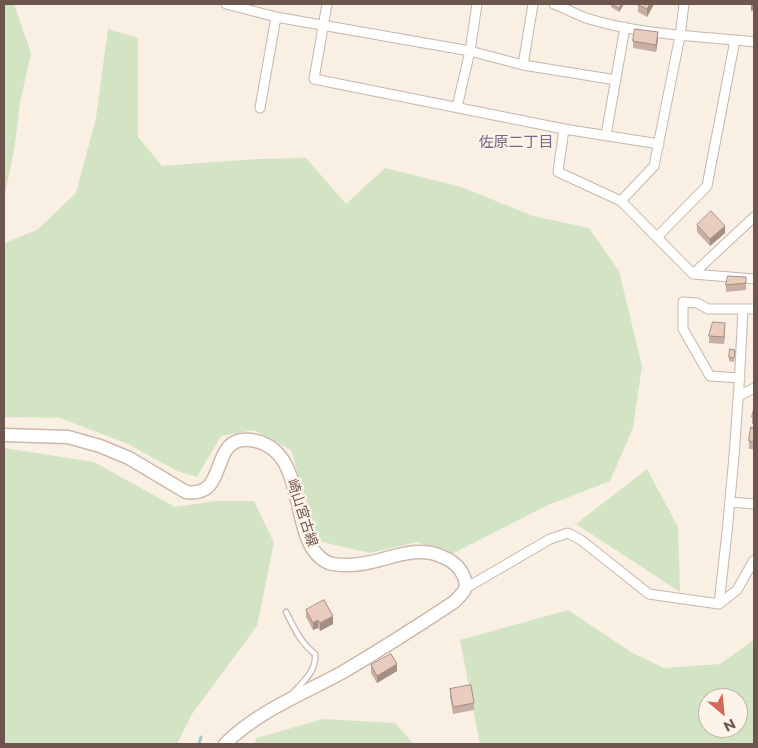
<!DOCTYPE html>
<html>
<head>
<meta charset="utf-8">
<style>
  body { margin:0 }
  #map { position:relative; width:758px; height:748px; overflow:hidden; background:#f9efe3; font-family:Montserrat,sans-serif }
  canvas { display:block }
  .frame { position:absolute; inset:0; border:5px solid #6d564d; pointer-events:none }
  .north { position:absolute; left:698px; top:688px; width:50px; height:50px; box-sizing:border-box; background:#fcf3e9; border:1px solid #c3b4ab; border-radius:50%; rotate:152deg; font-size:14px; font-weight:700; line-height:20px; text-align:center; color:#6d564d }
  .north::after { content:''; display:block; margin:auto; width:18px; height:22px; background:#d36957; clip-path:polygon(50% 0,100% 100%,50% 72%,0 100%) }
</style>
</head>
<body>
<div id="map">
<canvas width="758" height="748"></canvas>
<div class="frame"></div>
<div class="north">N</div>
</div>
<script>
const g = document.querySelector('canvas').getContext('2d');
g.lineJoin = 'round';
function fillPath(path, color) { g.fillStyle = color; g.fill(path, 'evenodd'); }
function stroke(path, color, width, dash) { g.strokeStyle = color; g.lineWidth = width; g.lineCap = dash ? 'butt' : 'round'; g.setLineDash(dash || []); g.stroke(path); }
function write(font, color, halo, rows, align = 'center') {
  g.font = font + ' Montserrat,"Noto Sans JP",sans-serif'; g.lineWidth = 5; g.setLineDash([]); g.textBaseline = 'middle'; g.strokeStyle = halo; g.fillStyle = color; for (const [text, x, y, turn = 0] of rows) {
    g.save(); g.translate(x, y); g.rotate((+turn || 0) * Math.PI / 180); g.textAlign = isNaN(turn) ? turn : align; if (halo) g.strokeText(text, 0, 0); g.fillText(text, 0, 0); g.restore();
  }
}
const green = new Path2D(`
  M4 4H14L31 53 20 103 14 151 4 198Z
  M108 29 138 38V137L162 166 257 159 306 158 346 204 385 168 461 187 533 216 589 228 619 271 642 366 633 428 610 481 548 505 450 555 417 542 370 553 318 541 291 450 254 430 221 436 197 477 177 471 128 444 60 418 4 417V243L37 230 76 193 96 118Z
  M4 448 94 462 175 507 216 501H254L274 543 257 626 192 714 177 744H4Z
  M647 469 678 527 680 592 576 524Z
  M568 610 631 652 664 668 720 664 754 640V744H480L460 640ZM708 698H738V728H708Z
  M323 719 395 723 414 744H254L257 738Z`);
const stream = new Path2D(`
  M199 744 201 737`);
const service = new Path2D(`
  M286 612C294 628 300 642 315 654 317 670 303 682 293 693`);
const minor = new Path2D(`
  M226 4 276 17 470 51 523 65 616 80
  M327 4 314 79 564 129 659 144
  M554 4C565 8 575 14 586 18 639 35 700 36 754 42
  M523 65 533 4
  M457 107 470 51 477 4
  M260 108 276 17
  M564 129 558 172 621 201 693 274 754 279
  M606 135 625 27
  M621 201 654 166 680 36 684 4
  M657 237 707 186 735 40
  M693 274 754 217
  M740 378 710 376 683 329V302L697 303 708 309H754
  M739 396 754 388
  M731 502 754 504
  M466 588 550 539 568 533 581 540 649 594 719 604 737 590 754 560
  M719 604C731 505 739 408 743 309`);
const secondary = new Path2D(`
  M4 435 68 437 100 446 129 458 186 492C231 498 207 435 251 440 313 449 285 545 329 563 335 565 341 565 347 565 381 566 410 542 443 557 453 561 460 567 464 577 469 589 462 594 454 602 418 626 380 650 343 672 303 694 258 711 225 744`);
const wall = new Path2D(`
  M611 4H624L619 12 611 7Z
  M654 4 647 17 638 12V5Z
  M658 39 656 52 633 48V41Z
  M697 225 725 233 710 246 697 232Z
  M746 277V290L726 292V285Z
  M725 330 724 344 709 343V336Z
  M735 350 734 362 729 361V357Z
  M754 408V424H752V417Z
  M754 428V449H749V441Z
  M306 610 333 624 320 631 318 628 313 630 306 617Z
  M371 665 397 671 377 683 371 673Z
  M450 689 474 703V710L453 714 450 696Z`);
const shadedWall = new Path2D(`
  M622 4H624L619 12V8Z
  M650 4H654L647 17V9Z
  M754 4V10L751 11V5Z
  M658 32V39L656 52V45Z
  M725 226V233L710 246V239Z
  M725 323V330L724 344V337Z
  M333 616V624L320 631V623Z
  M318 620V628L313 630V623Z
  M397 664V671L377 683V676Z`);
const building = new Path2D(`
  M611 4H622L619 8Z
  M639 4H650L647 9 638 5Z
  M635 29 658 32 656 45 633 41Z
  M711 211 725 226 710 239 697 225Z
  M728 276 746 277V283L726 285Z
  M713 322 725 323 724 337 709 336Z
  M730 349 735 350 734 358 729 357Z
  M754 408V417H752Z
  M751 427 754 428V442L749 441Z
  M324 600 333 616 320 623 318 620 313 623 306 610Z
  M391 654 397 664 377 676 371 665Z
  M471 685 474 703 453 707 450 689Z`);
const streetNames = [
  ["崎山宮古線",302,513,72]
];
const neighbourhoodNames = [
  ["佐原二丁目",516,143]
];
fillPath(green, '#d3e4c4');
stroke(stream, '#a2ccd0', 3);
stroke(service, '#c8b6ac', 7);
stroke(minor, '#c8b6ac', 11);
stroke(secondary, '#cdb8ac', 15);
stroke(service, '#fff', 4.5);
stroke(minor, '#fff', 9);
stroke(secondary, '#fff', 12);
fillPath(wall, '#c9afa3');
fillPath(shadedWall, '#a48f85');
fillPath(building, '#eaccbe');
stroke(building, '#a48f85', 1);
write('14px', '#6d564d', '#fcf3e9', streetNames);
write('15px', '#7a658a', '#fcf3e9', neighbourhoodNames);
</script>
</body>
</html>
